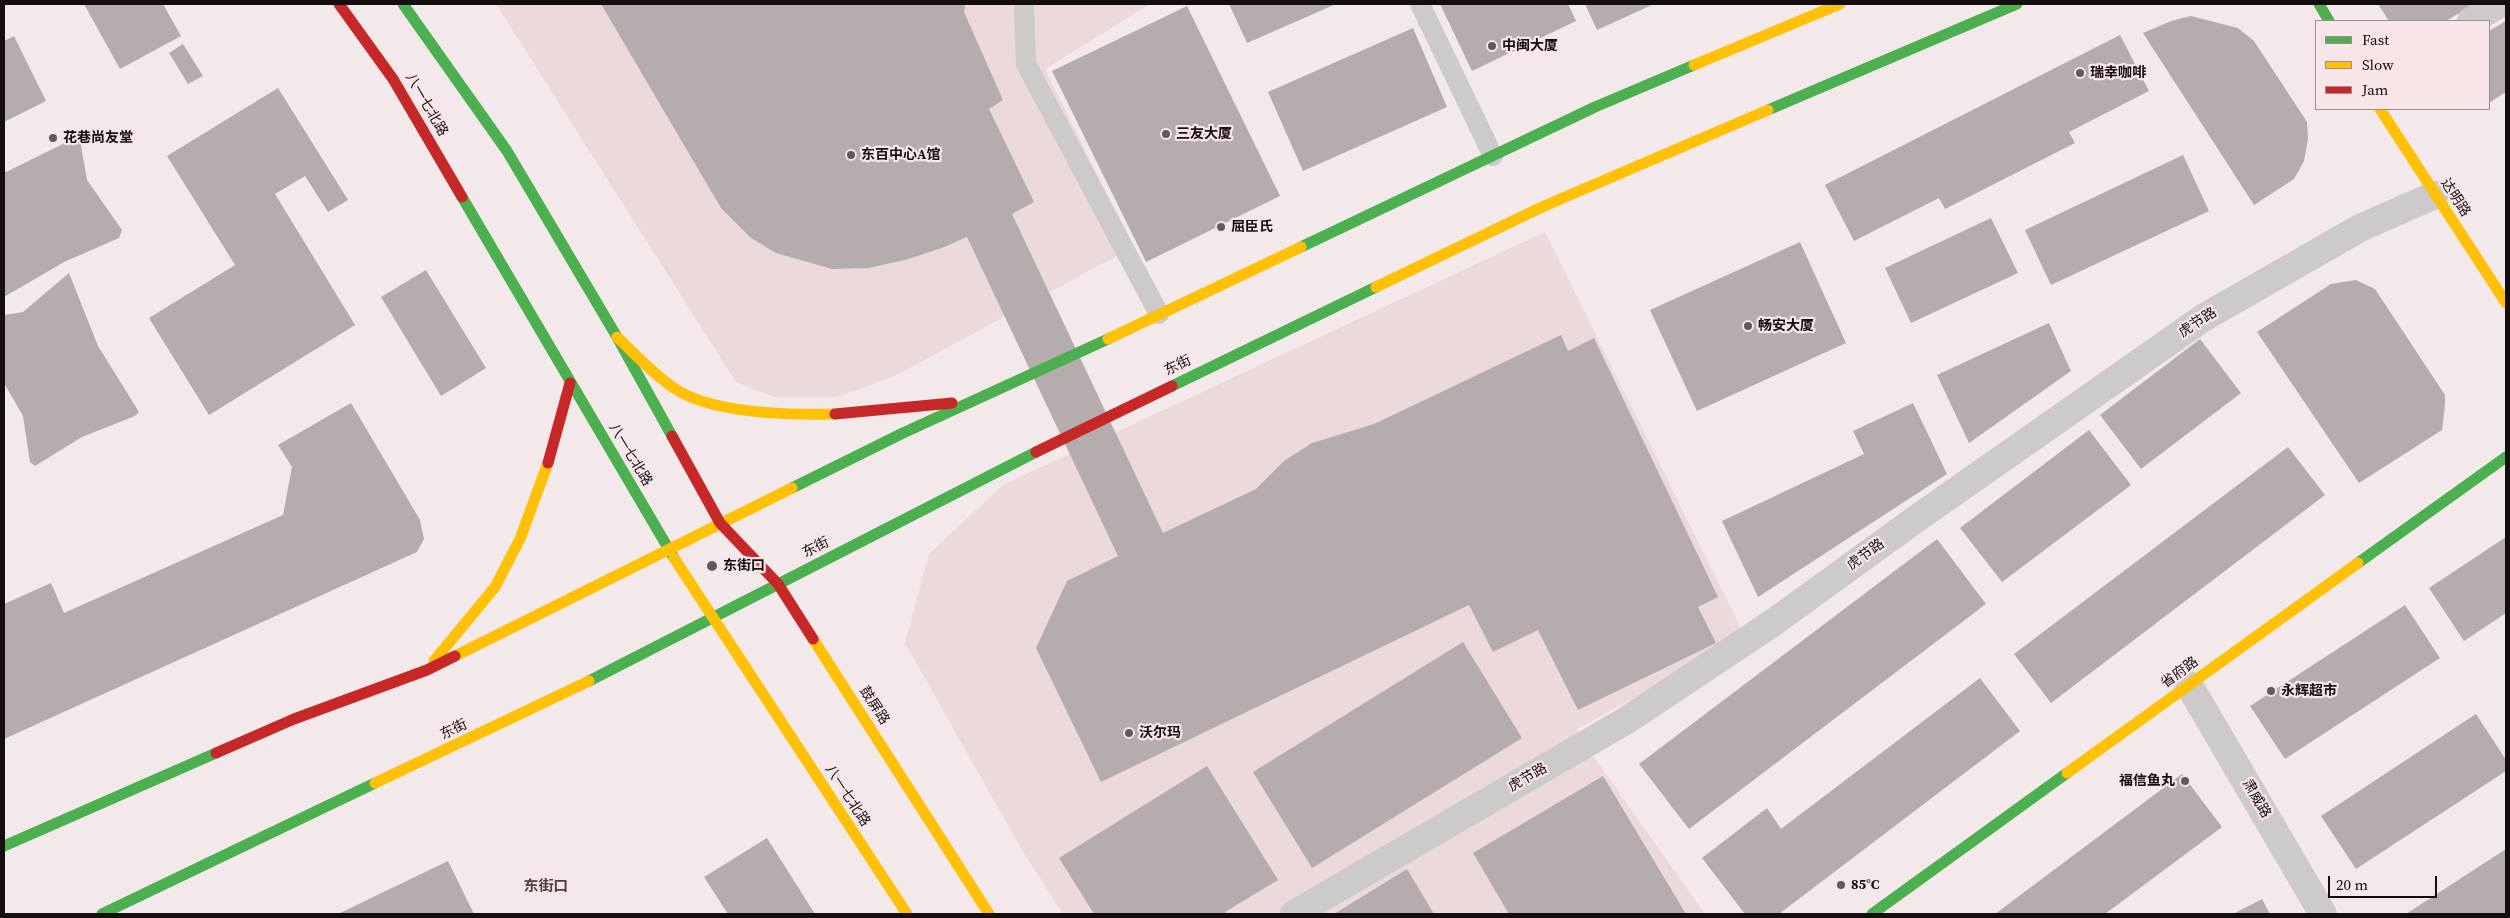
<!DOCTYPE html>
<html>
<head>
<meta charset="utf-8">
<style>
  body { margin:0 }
  #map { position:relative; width:2510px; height:918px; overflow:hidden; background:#f4e9ea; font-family:"Source Serif 4",serif }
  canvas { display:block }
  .frame { position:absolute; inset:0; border:5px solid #140e0e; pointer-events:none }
  .legend { position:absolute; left:2315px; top:20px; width:175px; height:90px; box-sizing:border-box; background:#f8e5e7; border:1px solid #9d8f90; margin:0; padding:6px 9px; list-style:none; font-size:15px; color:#140e0e }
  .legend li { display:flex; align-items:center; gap:10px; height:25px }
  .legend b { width:25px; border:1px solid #9d8f90 }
  .scale { position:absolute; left:2328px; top:876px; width:109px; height:22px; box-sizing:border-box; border:2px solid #140e0e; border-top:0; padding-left:6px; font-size:15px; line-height:18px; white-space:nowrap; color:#140e0e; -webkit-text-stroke:4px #f8e5e7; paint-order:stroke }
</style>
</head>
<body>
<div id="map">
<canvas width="2510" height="918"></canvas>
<div class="frame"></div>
<ul class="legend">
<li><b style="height:6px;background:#4caf50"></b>Fast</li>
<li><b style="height:6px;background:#ffc107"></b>Slow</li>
<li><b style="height:6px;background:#c62828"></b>Jam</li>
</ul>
<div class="scale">20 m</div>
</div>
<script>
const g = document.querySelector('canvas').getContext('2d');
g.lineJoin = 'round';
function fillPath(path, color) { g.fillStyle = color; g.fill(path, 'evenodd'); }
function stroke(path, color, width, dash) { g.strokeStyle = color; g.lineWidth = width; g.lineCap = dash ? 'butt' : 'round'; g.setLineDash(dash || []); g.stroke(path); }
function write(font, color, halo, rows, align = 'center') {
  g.font = font + ' "Source Serif 4","Noto Sans SC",serif'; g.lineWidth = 4.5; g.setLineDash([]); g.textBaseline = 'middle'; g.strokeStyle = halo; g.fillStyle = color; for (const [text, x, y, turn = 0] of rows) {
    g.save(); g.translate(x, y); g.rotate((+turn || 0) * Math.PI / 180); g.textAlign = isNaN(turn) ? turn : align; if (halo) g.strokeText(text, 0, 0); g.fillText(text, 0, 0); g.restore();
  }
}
const built = new Path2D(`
  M496 4H1150L1045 69 1133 247 895 376 837 397H774L736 382Z
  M1545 232 1741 628 1721 650 1577 729 1591 753 1705 914H1063L1022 850 905 643 929 554 1003 485Z`);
const building = new Path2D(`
  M84 4H163L181 36 120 69Z
  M601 4H965L964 12 1003 100 989 109 1034 202 1012 214 1163 533 1256 489 1284 461 1312 443 1374 424 1561 335 1568 351 1594 338 1718 597 1698 607 1716 643 1578 710 1538 630 1493 652 1469 605 1101 782 1036 648 1067 581 1118 556 967 237 942 248 905 260 868 268 832 269 776 253 751 238 721 208Z
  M1229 4H1336L1247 43Z
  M1440 4H1568L1576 21 1472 71Z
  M1585 4H1654L1597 30Z
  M2378 4H2475L2446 21H2389Z
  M1187 6 1280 196 1146 262 1052 71Z
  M2191 16 2238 28 2254 41 2307 122 2308 139 2304 161 2294 179 2254 205 2143 33 2171 21Z
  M2506 21V92L2489 103V31Z
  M1413 28 1447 107 1303 171 1268 92Z
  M2120 35 2149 91 2069 132 2075 143 1945 209 1939 198 1854 241 1825 185Z
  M14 36 46 101 4 122V41Z
  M183 44 203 76 188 84 169 53Z
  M278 88 348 200 328 212 305 176 275 194 355 325 209 415 149 318 235 265 167 156Z
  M73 139 80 140 87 180 122 230 119 238 64 262 4 297V173Z
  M2183 155 2209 211 2051 285 2025 230Z
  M1991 218 2018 273 1911 323 1885 268Z
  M1800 242 1846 343 1697 411 1650 310Z
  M426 270 486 368 441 396 381 297Z
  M69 273 98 346 139 412 135 416 82 437 35 466 30 462 23 416 4 383V315L23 312Z
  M2356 280 2375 289 2445 395V405L2442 430 2359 483 2257 332 2331 284Z
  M2049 323 2071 371 1969 443 1937 375Z
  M2200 339 2241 393 2141 469 2100 415Z
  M351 403 420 520 424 539 417 552 4 739V604L51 583 64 613 283 515 292 467 278 445Z
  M1913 403 1947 474 1758 597 1722 521 1864 454 1853 431Z
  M2089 430 2131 485 2002 582 1960 528Z
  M2288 447 2325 495 2051 703 2014 654Z
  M2506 537V613L2464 641 2429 588Z
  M1937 539 1986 604 1689 829 1639 764Z
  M2405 605 2440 658 2285 759 2250 706Z
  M1463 642 1522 738 1312 868 1253 772Z
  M1980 678 2020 731 1779 914H1745L1702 858 1767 808 1781 829Z
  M2476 714 2506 760V771L2356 869 2321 816Z
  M1207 766 1278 880 1225 912 1227 914H1094L1059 858Z
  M2182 774 2222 827 2105 914H1995Z
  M1603 776 1686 914H1509L1473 853Z
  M767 838 815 914H728L704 877Z
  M2506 849V914H2406Z
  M448 861 474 914H338Z
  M1407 869 1434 914H1334Z
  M2262 899 2270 914H2233Z`);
const lane = new Path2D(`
  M1024 4 1026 64 1159 314
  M1420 4 1493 156`);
const street = new Path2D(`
  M2471 21 2499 4
  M2189 685 2323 914
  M1294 914 1627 720 1774 622 1916 519 2203 318 2360 228 2435 195`);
const fast = new Path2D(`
  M403 4 507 151 617 337 672 436
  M2319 4 2329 21
  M1768 110 2017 4
  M462 197 674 558
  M1301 247 1595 107 1694 65
  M1172 386 1376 287
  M792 488 903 433 1108 339
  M2358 563 2506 457
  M589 681 1036 452
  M4 846 216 753
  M102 914 375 783
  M1872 914 2067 773`);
const slow = new Path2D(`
  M1694 65 1840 4
  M2380 109 2506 303
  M1376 287 1542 207 1768 110
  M617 337C635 354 653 374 674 388 712 414 790 415 835 414
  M1108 339 1301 247
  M674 558 907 914
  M813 639 989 914
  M455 656 792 488
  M434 661 495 587 520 539 548 463
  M2067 773 2358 563
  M375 783 589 681`);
const jam = new Path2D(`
  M339 4 393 79 462 197
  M835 414 952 403
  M672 436 720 523 778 584 813 639
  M1036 452 1172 386
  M548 463 570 383
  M216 753 294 719 427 670 455 656`);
const markers = [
  [1492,46,5,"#625b5b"],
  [2080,73,5,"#625b5b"],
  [1166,134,5,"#625b5b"],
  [53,138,5,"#625b5b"],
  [851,155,5,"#625b5b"],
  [1221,227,5,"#625b5b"],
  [1748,326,5,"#625b5b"],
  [712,566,6,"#625b5b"],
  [2271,691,5,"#625b5b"],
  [1129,733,5,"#625b5b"],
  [2185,781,5,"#625b5b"],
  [1841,885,5,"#625b5b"]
];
const poiNames = [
  ["中闽大厦",1502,46],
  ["瑞幸咖啡",2090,73],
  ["三友大厦",1176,134],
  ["花巷尚友堂",63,138],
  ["东百中心A馆",861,155],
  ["屈臣氏",1231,227],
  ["畅安大厦",1758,326],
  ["东街口",723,566],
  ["永辉超市",2281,691],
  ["沃尔玛",1139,733],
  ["福信鱼丸",2175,781,"right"],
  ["85°C",1851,885]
];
const streetNames = [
  ["八一七北路",426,105,60],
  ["达明路",2455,198,57],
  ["虎节路",2198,323,-33],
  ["东街",1178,366,-26],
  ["八一七北路",630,455,59],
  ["东街",816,548,-27],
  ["虎节路",1866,555,-36],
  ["省府路",2180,673,-36],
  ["鼓屏路",874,706,57],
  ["东街",454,730,-26],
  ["虎节路",1528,778,-30],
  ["八一七北路",847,796,57],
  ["肃威路",2256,799,60]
];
const neighbourhoodNames = [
  ["东街口",546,887]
];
fillPath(built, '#ecd9da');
fillPath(building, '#b5acae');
stroke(lane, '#cccaca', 20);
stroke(street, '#cccaca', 28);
stroke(fast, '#4caf50', 11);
stroke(slow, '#ffc107', 11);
stroke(jam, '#c62828', 11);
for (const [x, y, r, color] of markers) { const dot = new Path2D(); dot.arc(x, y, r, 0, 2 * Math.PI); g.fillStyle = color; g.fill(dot); stroke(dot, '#f8e5e7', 2); }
write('bold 14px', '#140e0e', '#f8e5e7', poiNames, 'left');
write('14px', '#140e0e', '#f8e5e7', streetNames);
write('bold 15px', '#4e3f41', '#f8e5e7', neighbourhoodNames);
</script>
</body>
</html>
